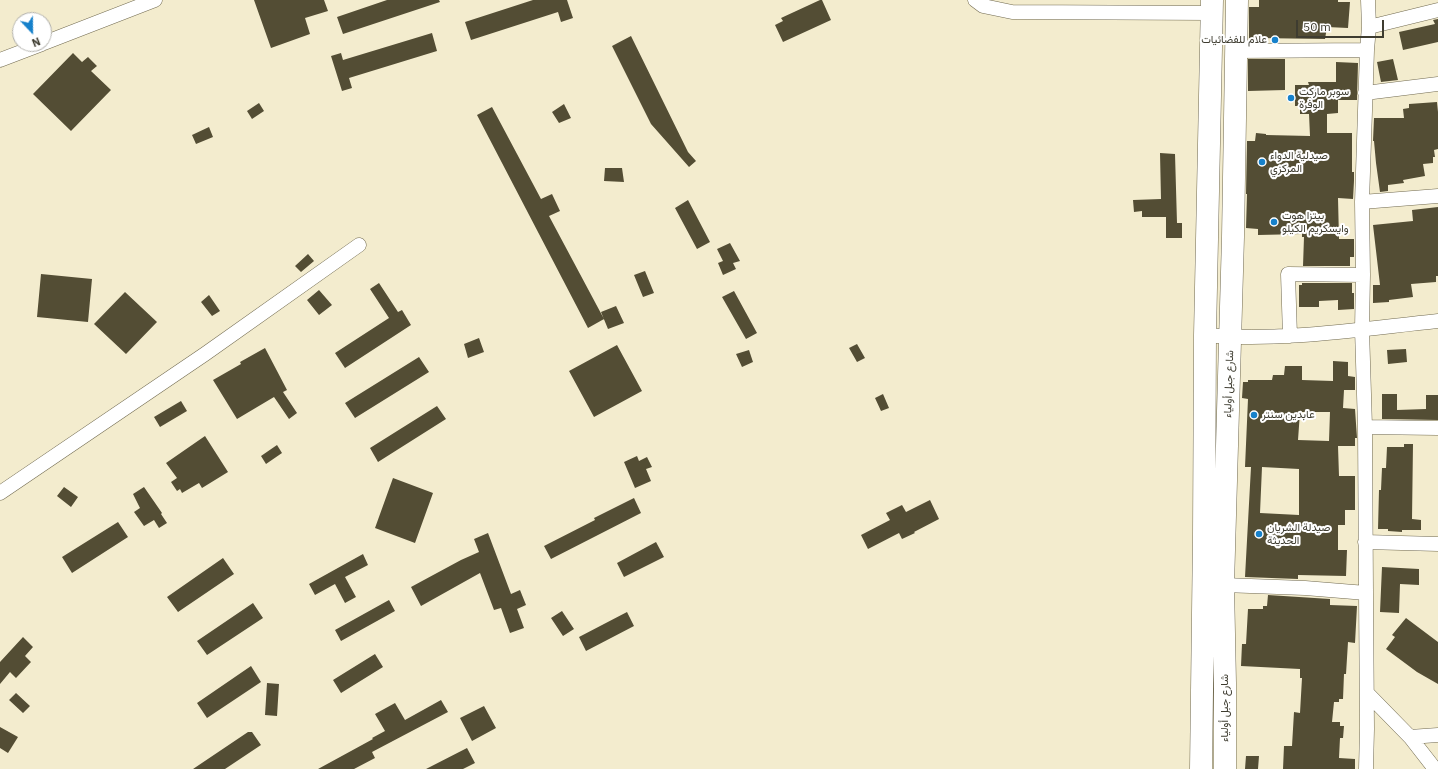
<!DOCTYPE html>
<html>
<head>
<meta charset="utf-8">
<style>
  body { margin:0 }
  #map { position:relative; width:1438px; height:769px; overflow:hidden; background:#f3ecce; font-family:"IBM Plex Sans",sans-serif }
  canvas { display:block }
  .north { position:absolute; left:12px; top:12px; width:40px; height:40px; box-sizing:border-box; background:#fff; border:1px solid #b2b1ac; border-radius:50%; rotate:158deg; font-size:11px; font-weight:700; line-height:16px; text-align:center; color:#3e3c30 }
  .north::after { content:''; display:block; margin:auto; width:14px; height:18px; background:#1681cb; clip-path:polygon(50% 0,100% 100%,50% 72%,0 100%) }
  .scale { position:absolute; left:1296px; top:20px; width:88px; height:18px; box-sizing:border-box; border:2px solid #3e3c30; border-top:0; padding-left:5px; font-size:12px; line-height:14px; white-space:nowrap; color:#3e3c30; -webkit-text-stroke:3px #fff; paint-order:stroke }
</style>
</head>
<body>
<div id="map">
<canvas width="1438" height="769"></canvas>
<div class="north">N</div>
<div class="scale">50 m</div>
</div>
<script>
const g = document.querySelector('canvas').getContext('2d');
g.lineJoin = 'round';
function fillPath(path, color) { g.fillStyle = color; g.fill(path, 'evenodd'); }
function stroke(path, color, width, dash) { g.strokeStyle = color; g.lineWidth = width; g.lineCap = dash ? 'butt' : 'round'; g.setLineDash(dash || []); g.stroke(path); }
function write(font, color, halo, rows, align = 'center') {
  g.font = font + ' "IBM Plex Sans",Vazirmatn,sans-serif'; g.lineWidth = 4; g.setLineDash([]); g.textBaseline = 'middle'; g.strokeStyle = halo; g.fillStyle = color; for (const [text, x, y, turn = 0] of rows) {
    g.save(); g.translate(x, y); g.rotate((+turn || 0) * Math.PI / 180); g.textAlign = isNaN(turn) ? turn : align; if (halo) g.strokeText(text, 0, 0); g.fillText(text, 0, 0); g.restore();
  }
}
const building = new Path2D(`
  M254 0H324L328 11 305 18 310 34 271 48Z
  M387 0H439L440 2 343 34 337 17Z
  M533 0H567L573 18 561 22 558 12 471 40 465 22Z
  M820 0H822L831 20 783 42 775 25 783 21 781 18Z
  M1259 0H1338V2H1350L1348 28 1327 27 1325 39 1257 38 1256 42H1249V7H1259Z
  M1438 19V42L1403 50 1399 32 1435 24 1433 20Z
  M432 33 437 51 349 78 352 88 342 91 331 56 341 53 343 60Z
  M631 36 688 152 696 161 689 167 651 124 612 46Z
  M73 53 82 62 88 57 97 66 91 71 111 90 71 131 33 94Z
  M1248 59H1285V90L1248 91Z
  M1393 59 1398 80 1381 82 1377 62Z
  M1336 62 1358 63 1357 100H1338V113L1327 114V133H1352V172H1354V181L1353 199 1338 198 1339 239H1354V257H1350V266H1303L1304 237H1302V234L1258 235V229L1246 228 1247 194H1246L1247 141H1255L1256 133 1266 134V135L1310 136 1309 114H1300V106H1295V85H1309L1308 82H1336Z
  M1437 102 1438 112V149L1434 150 1435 157H1433V163L1423 164 1425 176 1403 180 1404 183 1388 185V191L1380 192 1376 163 1374 141H1373L1374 118H1404L1403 109 1409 108V104Z
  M259 103 264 111 252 119 247 111Z
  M564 104 571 118 559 123 552 112Z
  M492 107 541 199 552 194 560 211 549 216 604 319 588 328 477 115Z
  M209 127 213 137 196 144 192 135Z
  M1160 153 1175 154 1177 223H1182V238H1166V217H1142V211L1134 212 1133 200 1161 199Z
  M605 168H622L624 182 604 181Z
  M688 200 710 242 697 249 675 208Z
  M1438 207V276H1436V282L1411 284 1413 297 1389 300V302L1373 303V285H1380L1373 225 1413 221 1412 210Z
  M730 243 740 261 733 263 736 269 723 275 718 263 723 261 717 249Z
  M308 254 314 261 301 272 295 266Z
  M645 271 654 293 643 297 634 275Z
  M41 274 92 279 88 322 37 317Z
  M379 283 398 312 402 310 411 325 345 368 335 353 389 318 370 289Z
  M1302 283H1352V293H1354V309L1338 310V300L1319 301V307H1299V285H1302Z
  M319 290 332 305 319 315 307 300Z
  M734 291 757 333 746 339 722 297Z
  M125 292 157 322 126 354 94 324Z
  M209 295 220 311 212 316 201 302Z
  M616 306 624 323 608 329 601 312Z
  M479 338 484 352 468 358 464 344Z
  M857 344 865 358 857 362 849 348Z
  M617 345 642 391 594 417 569 371Z
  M265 348 287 390 283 392 297 413 289 419 274 397 237 419 213 380 241 364 240 362Z
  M1406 349 1407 362 1388 364 1387 350Z
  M749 350 753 362 742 367 736 354Z
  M419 357 429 372 355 418 345 403Z
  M1333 361 1348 362V376L1355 377V390H1344L1343 408 1355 409 1357 438H1355V446H1338L1339 476H1355V510H1345V525H1338V550H1347L1346 576 1298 575V579L1245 577 1251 467H1245L1248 399 1242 398 1243 382H1248V380H1272L1273 375H1284L1285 366H1302V380L1333 381ZM1300 412H1330L1329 441 1298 440ZM1262 467 1299 469V515L1260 513Z
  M883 394 889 408 881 411 875 398Z
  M1382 394H1397V410L1426 409V395H1438V420L1382 419Z
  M181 401 187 411 160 427 154 417Z
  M437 406 446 419 378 462 370 448Z
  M205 436 228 472 202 488 199 483 182 493 180 489 177 491 171 482 177 478 166 463Z
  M1404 444H1413L1412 519 1421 520V530H1402V532L1388 531V529H1378L1379 490H1381L1382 468H1386L1387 447H1404Z
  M277 445 282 453 266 464 261 456Z
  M637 456 639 461 647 457 652 467 646 469 651 481 635 488 624 462Z
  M393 478 433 493 415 543 375 528Z
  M64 487 78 497 71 507 57 496Z
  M144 487 162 513 161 514 167 523 159 528 154 520 144 526 134 512 140 508 133 494Z
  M634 498 641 513 551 559 544 546 595 520 594 518Z
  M930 500 939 519 914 532 915 533 902 539 899 533 868 549 861 535 890 520 886 513 902 505 906 512Z
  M118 522 128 537 72 573 62 557Z
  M488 533 511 594 520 590 526 605 517 609 524 628 510 633 501 608 494 610 480 573 421 606 411 587 461 560 479 552 474 539Z
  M656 542 664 557 624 577 617 563Z
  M363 554 368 565 345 577 356 597 345 603 335 584 315 595 309 584Z
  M223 558 234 574 178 612 167 597Z
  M1382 567 1419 569V585L1400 584 1399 613 1380 612Z
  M1268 595 1330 599V605L1357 606 1355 643 1348 642 1346 674H1344L1343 699H1339V702H1334L1332 722H1340V726H1344L1343 738H1340L1339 758 1355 759V769H1283L1284 746H1292L1294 712 1300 713 1302 678H1300V669L1241 666 1242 644H1246L1248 609H1263V606H1267Z
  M389 600 395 611 341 641 335 630Z
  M253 603 263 618 207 655 197 641Z
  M562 611 574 629 563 636 551 618Z
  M627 612 634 626 586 651 579 637Z
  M1406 618 1438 642V684L1417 672 1386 649 1395 637 1392 635Z
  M23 637 33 647 25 656 31 662 16 678 10 672 0 684V662Z
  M375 654 383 667 341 693 333 680Z
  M251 666 261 682 207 718 197 703Z
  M267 683 279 684 277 716 265 715Z
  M16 693 30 706 23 713 9 700Z
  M441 700 448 712 372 752 375 758 354 769H318L373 739 372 738 385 731 375 714 395 703 405 720Z
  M484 706 496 728 472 741 460 718Z
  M0 727 18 737 8 753 0 748Z
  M248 732H252L261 745 225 769H193Z
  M467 748 475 763 463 769H426Z
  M1246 756H1259L1258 769H1245Z`);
const minor = new Path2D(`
  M975 0 983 6 1012 12 1212 13
  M1369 27 1438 10
  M44 43 155 0
  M1237 51 1367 50
  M0 60 42 44
  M1365 93 1438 84
  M1362 202 1438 196
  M1205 335C1282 342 1361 329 1438 321
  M1290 336 1288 274 1363 275
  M1365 427 1438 428
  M0 493 205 354 359 245
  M1365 542 1438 544
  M1223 585 1305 588 1366 593
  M1367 693 1410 737 1435 769
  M1410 737 1438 735
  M1366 769 1367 729 1366 593 1365 427 1362 329 1363 275 1362 202 1367 50 1369 27 1368 0`);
const primary = new Path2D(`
  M1201 769 1204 535 1205 335 1212 0
  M1225 769V683L1223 585 1233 237 1237 0`);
const markers = [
  [1275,40,4,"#1681cb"],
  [1291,98,4,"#1681cb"],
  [1262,162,4,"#1681cb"],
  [1274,222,4,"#1681cb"],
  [1254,415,4,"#1681cb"],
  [1259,534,4,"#1681cb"]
];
const poiNames = [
  ["علام للفضائيات",1267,40,"right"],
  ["سوبر ماركت",1299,92],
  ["الوفرة",1299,105],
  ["صيدلية الدواء",1270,156],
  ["المركزي",1270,169],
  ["بيتزا هوت",1282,216],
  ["وايسكريم الكيلو",1282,229],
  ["عابدين سنتر",1262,415],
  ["صيدلة الشريان",1267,528],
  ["الحديثة",1267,541]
];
const streetNames = [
  ["شارع جبل أولياء",1229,384,-88],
  ["شارع جبل أولياء",1225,708,-90]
];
fillPath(building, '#534d34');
stroke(minor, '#716a50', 15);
stroke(primary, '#716a50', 23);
stroke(minor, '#fff', 14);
stroke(primary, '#fff', 22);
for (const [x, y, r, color] of markers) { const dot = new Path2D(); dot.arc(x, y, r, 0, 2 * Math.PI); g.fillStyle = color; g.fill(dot); stroke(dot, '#fff', 1.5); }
write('11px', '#3e3c30', '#fff', poiNames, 'left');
write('11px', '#3e3c30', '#fff', streetNames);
</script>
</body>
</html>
